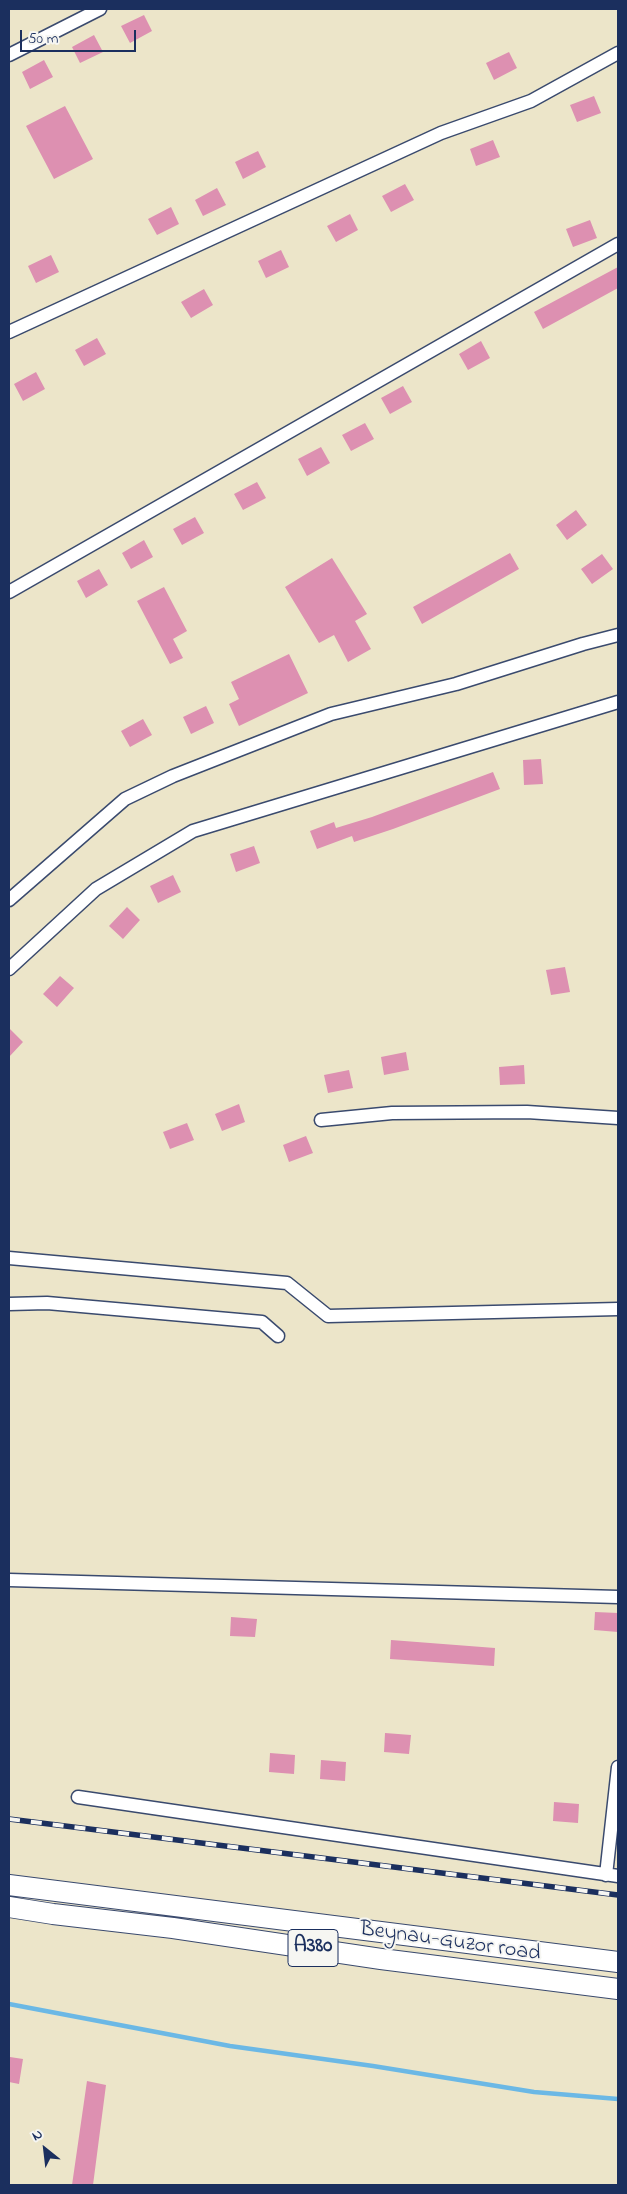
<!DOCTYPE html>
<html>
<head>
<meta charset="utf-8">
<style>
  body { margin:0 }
  #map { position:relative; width:627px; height:2194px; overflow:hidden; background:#ece5c9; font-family:"Indie Flower",sans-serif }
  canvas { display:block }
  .frame { position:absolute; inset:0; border:10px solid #1b2f5e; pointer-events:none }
  .north { position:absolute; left:20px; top:2124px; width:50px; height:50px; -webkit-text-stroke:4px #f6f6f2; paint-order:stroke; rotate:331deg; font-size:14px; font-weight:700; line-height:20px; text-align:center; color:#1b2f5e }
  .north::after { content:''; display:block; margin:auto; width:18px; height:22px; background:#1b2f5e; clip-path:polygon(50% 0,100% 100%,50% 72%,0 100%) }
  .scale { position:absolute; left:20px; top:30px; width:116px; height:22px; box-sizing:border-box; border:2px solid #1b2f5e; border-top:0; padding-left:6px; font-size:15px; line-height:18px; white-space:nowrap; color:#1b2f5e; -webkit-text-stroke:4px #f6f6f2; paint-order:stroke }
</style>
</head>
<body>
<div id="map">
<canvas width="627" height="2194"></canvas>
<div class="frame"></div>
<div class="north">N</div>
<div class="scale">50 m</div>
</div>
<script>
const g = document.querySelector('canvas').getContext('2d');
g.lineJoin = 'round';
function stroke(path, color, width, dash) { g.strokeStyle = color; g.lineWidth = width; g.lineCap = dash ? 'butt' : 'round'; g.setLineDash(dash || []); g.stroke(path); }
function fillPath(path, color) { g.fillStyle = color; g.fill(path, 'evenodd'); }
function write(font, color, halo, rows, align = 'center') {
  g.font = font + ' "Indie Flower",sans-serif'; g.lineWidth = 4; g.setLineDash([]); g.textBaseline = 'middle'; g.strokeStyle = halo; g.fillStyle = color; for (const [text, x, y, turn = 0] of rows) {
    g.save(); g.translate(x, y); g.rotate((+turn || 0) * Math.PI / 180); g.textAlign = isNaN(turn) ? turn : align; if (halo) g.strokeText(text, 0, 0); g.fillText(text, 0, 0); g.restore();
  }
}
const stream = new Path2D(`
  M9 2004 230 2046 373 2066 534 2092 618 2099`);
const building = new Path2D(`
  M144 15 152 31 130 43 121 26Z
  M94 35 103 52 80 63 72 47Z
  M509 52 517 68 494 80 486 63Z
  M44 60 53 77 30 89 22 72Z
  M594 96 601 113 577 122 570 105Z
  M65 106 93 159 54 179 26 126Z
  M493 140 500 157 476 166 470 149Z
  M258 151 266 167 243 179 235 162Z
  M405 184 414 200 391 212 382 196Z
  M217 188 226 205 203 216 195 200Z
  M171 207 179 224 157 235 148 219Z
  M350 214 358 230 336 242 327 226Z
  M590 220 597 238 573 247 566 229Z
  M281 250 289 267 266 278 258 261Z
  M51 255 59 272 36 283 28 266Z
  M618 267V288L543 329 534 312Z
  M204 289 213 305 191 318 181 302Z
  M97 338 106 354 84 366 75 350Z
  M481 341 490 358 468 370 459 354Z
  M36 372 45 389 23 401 14 384Z
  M403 386 412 402 390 414 381 398Z
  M365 423 374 439 351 451 342 435Z
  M321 447 330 463 307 476 298 459Z
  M257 482 266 498 243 510 234 494Z
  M576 510 587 525 567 540 556 525Z
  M195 517 204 533 182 545 173 529Z
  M144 540 153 557 131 569 122 553Z
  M510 553 519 569 422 624 413 607Z
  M602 554 613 569 592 584 581 569Z
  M332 558 367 614 355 621 371 649 348 662 334 635 319 643 285 587Z
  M99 569 108 585 86 598 77 581Z
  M164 587 187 631 173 639 183 658 170 664 137 601Z
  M289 654 308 693 239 726 229 704 239 699 231 682Z
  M206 706 214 723 191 734 183 717Z
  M143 719 152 735 130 747 121 731Z
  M541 759 543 784 524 785 523 760Z
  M493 772 500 789 393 829 354 842 352 836 317 849 310 831 334 822 336 828 372 817Z
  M254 846 260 863 236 872 230 854Z
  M173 875 181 892 158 903 150 886Z
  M127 907 140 920 123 939 109 926Z
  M565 967 570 992 551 995 546 970Z
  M60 976 74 988 57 1007 43 994Z
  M9 1028 23 1042 9 1057Z
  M406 1052 409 1070 384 1075 381 1057Z
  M524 1065 525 1084 500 1085 499 1067Z
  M349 1070 353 1088 328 1093 324 1075Z
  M239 1104 245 1122 222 1131 215 1114Z
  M187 1123 194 1140 170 1149 163 1132Z
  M306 1136 313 1153 289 1162 283 1145Z
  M595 1612 618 1613V1632L594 1630Z
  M231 1617 257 1619 255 1637 230 1636Z
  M391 1640 495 1648 494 1666 390 1659Z
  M385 1733 411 1735 409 1754 384 1752Z
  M270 1753 295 1755 294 1774 269 1772Z
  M321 1760 346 1762 345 1781 320 1779Z
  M554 1802 579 1804 578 1823 553 1821Z
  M10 2057 23 2059 19 2084 9 2082Z
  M87 2081 106 2085 93 2185H72Z`);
const minor = new Path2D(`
  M9 55 100 9
  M9 332 441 133 531 101 618 53
  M9 592 618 244
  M9 900 125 799 173 776 331 714 456 684 583 644 618 635
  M9 969 96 889 193 831 618 702
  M321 1120 392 1113 527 1112 618 1118
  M9 1258 287 1283 328 1316 618 1309
  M9 1304 47 1303 262 1322 278 1336
  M9 1580 618 1597
  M78 1797 618 1876
  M606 1875 618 1767`);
const trunk = new Path2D(`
  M9 1885 618 1962
  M9 1907 53 1914 173 1928 381 1959 618 1989`);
const rail = new Path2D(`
  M9 1819 618 1895`);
const shields = [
  [313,1948,50]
];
const shieldNames = [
  ["A380",313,1948]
];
const streetNames = [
  ["Beynau-Guzor road",450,1943,8]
];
stroke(stream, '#6bb8e5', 4.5);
fillPath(building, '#dd90b1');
stroke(minor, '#3a4a6e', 15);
stroke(trunk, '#3a4a6e', 22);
stroke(minor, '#fff', 12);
stroke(trunk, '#fff', 20);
stroke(rail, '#1b2f5e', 5.5);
stroke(rail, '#f6f6f2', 4, [11]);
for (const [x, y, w] of shields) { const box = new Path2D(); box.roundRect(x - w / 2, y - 18.5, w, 37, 4); g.fillStyle = '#f6f6f2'; g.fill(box); stroke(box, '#1b2f5e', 1); }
write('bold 21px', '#1b2f5e', null, shieldNames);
write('22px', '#1b2f5e', '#f6f6f2', streetNames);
</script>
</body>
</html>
